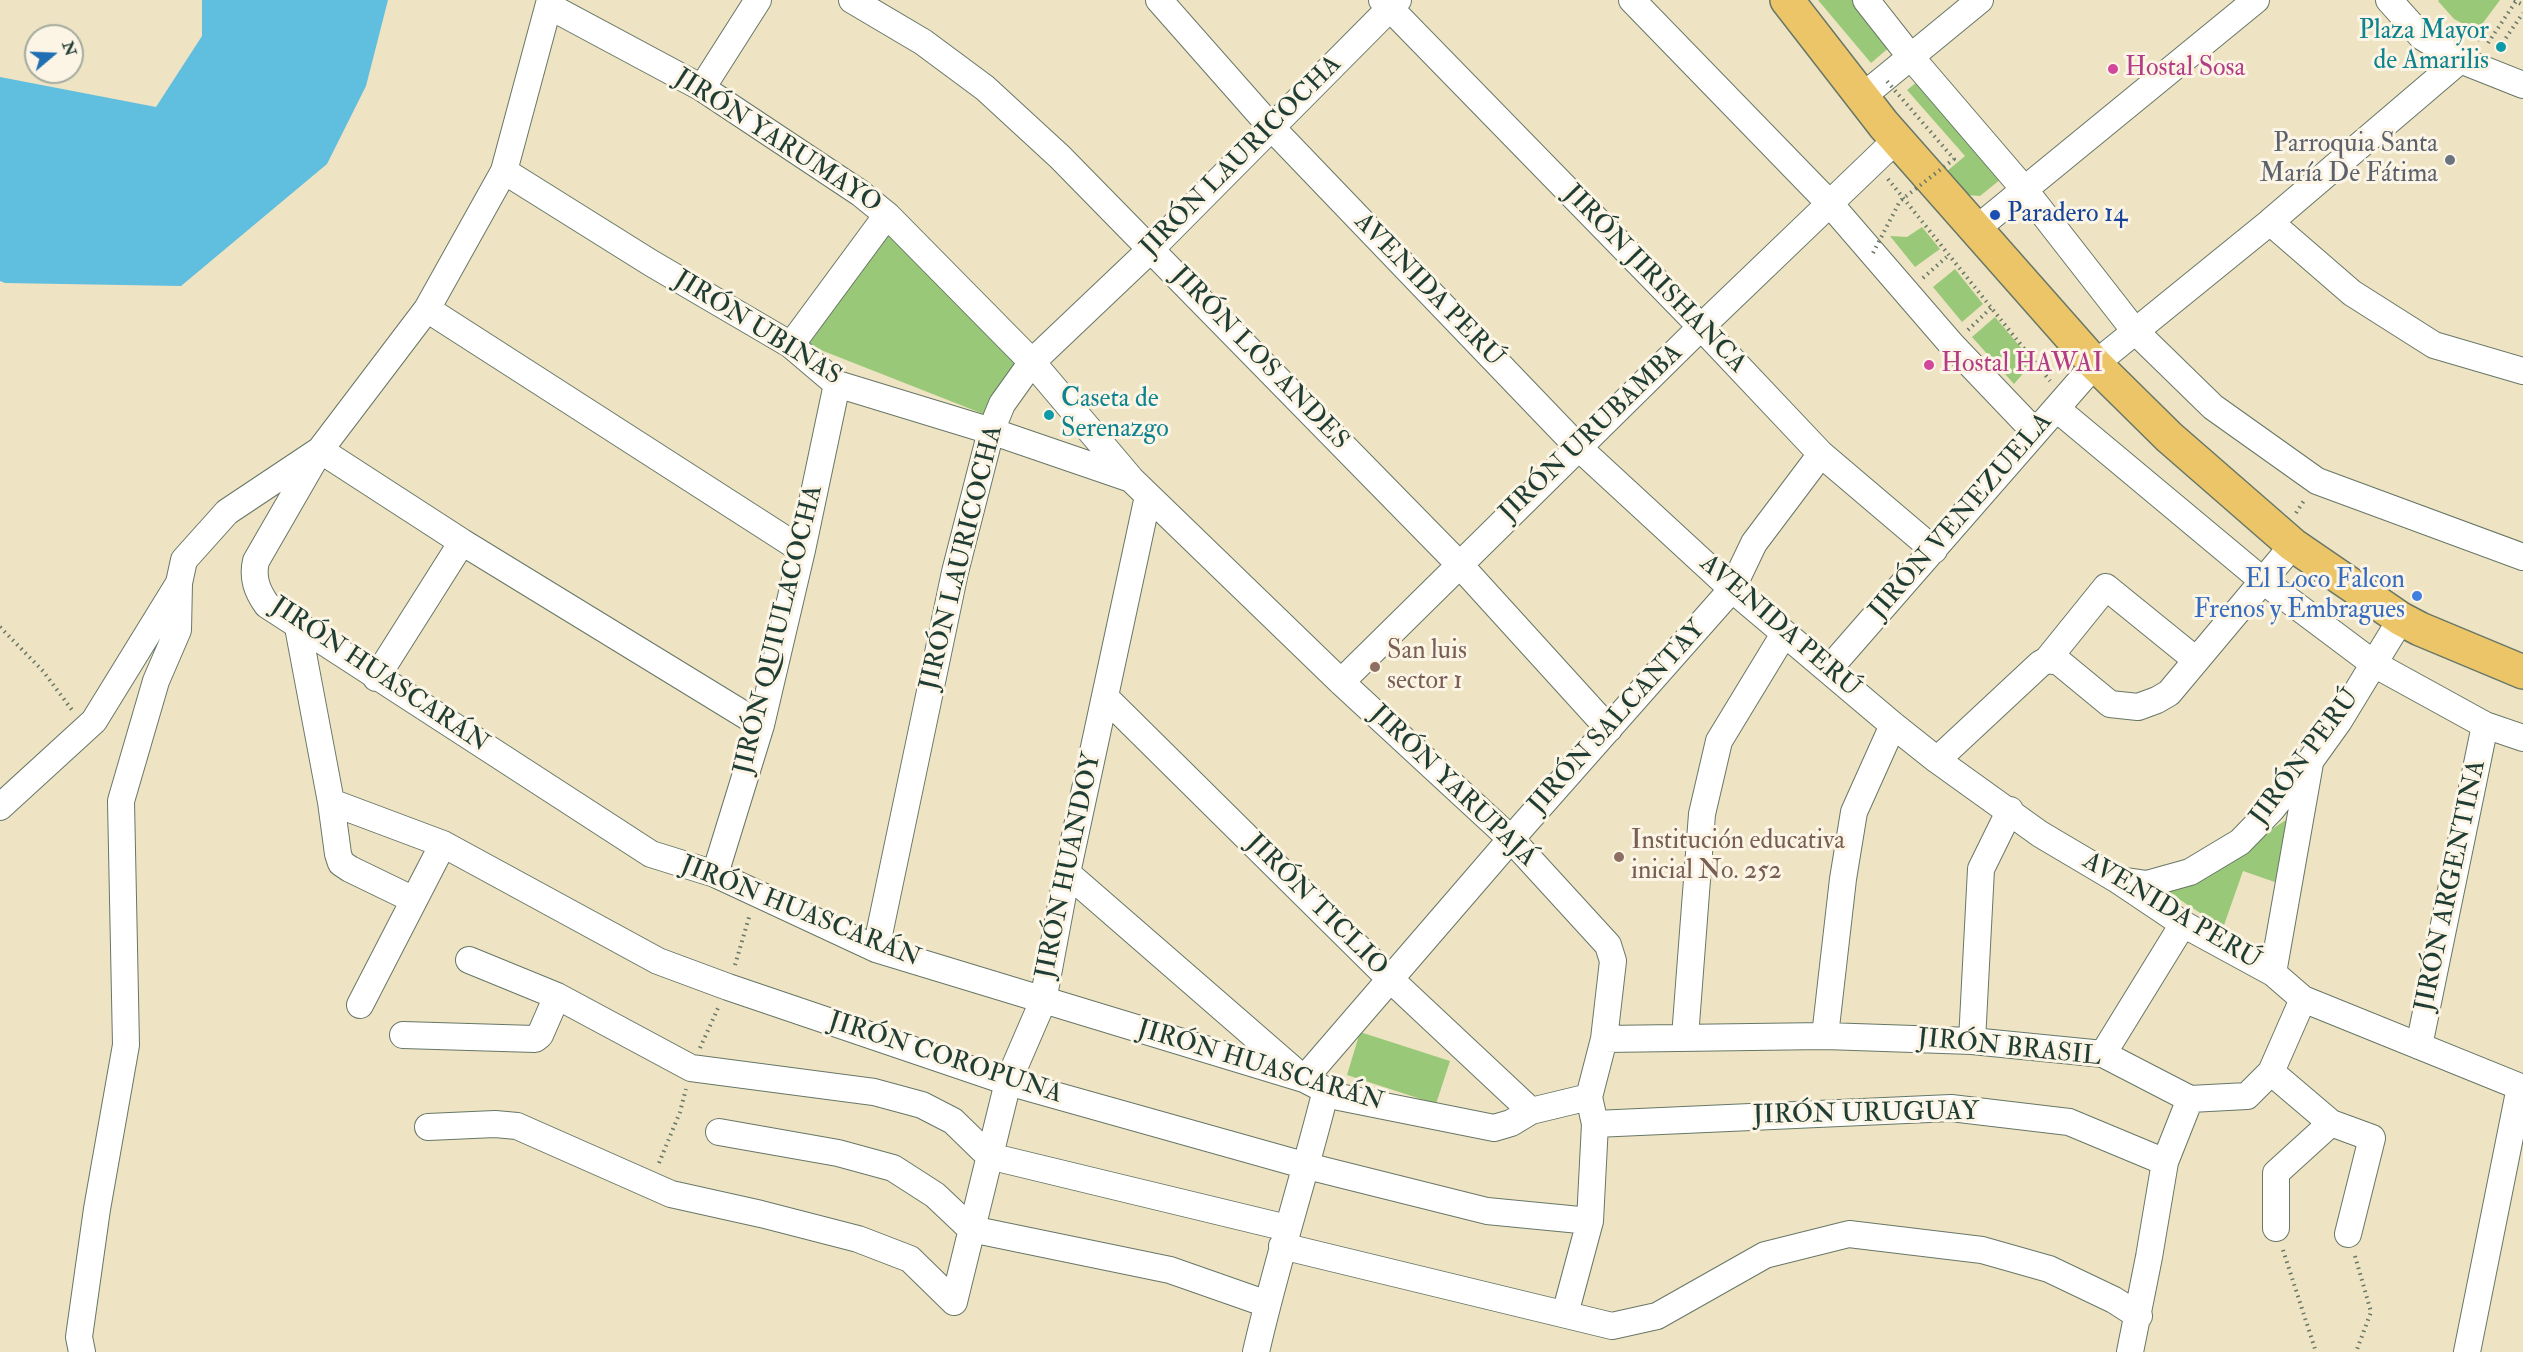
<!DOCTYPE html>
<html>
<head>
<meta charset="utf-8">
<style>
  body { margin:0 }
  #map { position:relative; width:2523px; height:1352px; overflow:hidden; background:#eee3c3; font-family:"IM FELL Double Pica",serif }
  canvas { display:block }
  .north { position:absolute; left:24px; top:24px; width:60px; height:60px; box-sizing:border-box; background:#fcf5e5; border:2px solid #a4ab9e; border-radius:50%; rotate:71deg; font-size:16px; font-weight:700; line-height:24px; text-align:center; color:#1f3d34 }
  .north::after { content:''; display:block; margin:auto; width:21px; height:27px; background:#1f6fb2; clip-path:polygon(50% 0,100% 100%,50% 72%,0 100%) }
</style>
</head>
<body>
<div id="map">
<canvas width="2523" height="1352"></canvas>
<div class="north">N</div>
</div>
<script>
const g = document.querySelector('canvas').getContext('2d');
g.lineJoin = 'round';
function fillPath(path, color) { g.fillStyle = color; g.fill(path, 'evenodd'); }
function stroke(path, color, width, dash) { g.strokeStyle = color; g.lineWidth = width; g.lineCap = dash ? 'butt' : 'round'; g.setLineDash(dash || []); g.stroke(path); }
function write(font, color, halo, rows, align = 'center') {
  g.font = font + ' "IM FELL Double Pica",serif'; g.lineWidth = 6; g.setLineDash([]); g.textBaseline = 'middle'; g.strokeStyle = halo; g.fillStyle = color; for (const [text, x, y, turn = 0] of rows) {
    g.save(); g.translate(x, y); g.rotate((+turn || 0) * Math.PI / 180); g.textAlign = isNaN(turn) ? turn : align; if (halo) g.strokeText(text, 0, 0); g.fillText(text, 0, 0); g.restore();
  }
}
const green = new Path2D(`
  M1818 0H1853L1891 46 1871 63Z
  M2439 0H2500L2477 31 2454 19 2438 1Z
  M1918 81 2001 179 1980 196 1968 195 1946 172 1965 156 1907 90Z
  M1922 227 1940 249 1915 267 1890 236 1907 237Z
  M887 231 1017 361 986 415 808 345Z
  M1955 269 1983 304 1962 322 1933 287Z
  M1995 317 2033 362 2014 384 1972 337Z
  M2301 810 2298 890 2243 871 2223 928 2159 886 2233 855Z
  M1360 1032 1450 1061 1436 1104 1347 1075Z`);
const water = new Path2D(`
  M202 0H388L366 86 327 164 181 286 5 283 0 281V77L156 107 202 36Z`);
const path = new Path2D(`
  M2514 0 2523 5
  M2468 34 2483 41
  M2488 43 2516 1
  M2499 48 2523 13
  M1888 179 2050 381
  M1923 278 1949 255
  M1968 330 1991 308
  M2296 513 2305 499
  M0 627 43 671 72 710
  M735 965 750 914
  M700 1048 718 1008
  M659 1163 680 1112 686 1089
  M2283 1250 2316 1352
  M2355 1256 2371 1312 2356 1352`);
const minor = new Path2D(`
  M852 0 923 42 985 88 1060 157 1459 564 1609 729
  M1159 0 1272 128 1579 448 1732 589 1893 725 1937 760 2040 834 2116 879 2183 924 2273 973 2303 999 2523 1088
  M1382 0 1701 327 1821 454 1934 550
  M1632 0 1831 205 1952 345 2035 432
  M1866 0 1910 56 2024 189 2134 330 2213 407 2317 481 2523 557
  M2389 0 2422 37 2460 60 2523 85
  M549 6 702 88 860 193 887 215 1032 362 1131 479 1341 682 1511 839 1608 945 1613 961 1604 1039 1589 1097 1595 1124 1590 1221 1565 1314
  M702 88 758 0
  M1863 96 1980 0
  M504 171 651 263 791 345 837 384 991 431 1131 479
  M2270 222 2352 293 2434 345 2523 371
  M1975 230 2256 0
  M427 309 802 550
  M791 345 887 215
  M2057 409 2262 580 2374 664 2485 725 2523 738
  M320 450 256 561C252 578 257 591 267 605L651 854 715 874 876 949 1304 1079 1339 1097 1494 1128 1511 1123 1531 1111 1589 1097
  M320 450 462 542 761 725
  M298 627 331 802 338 854 341 863 350 869 414 900
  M2047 660 2106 587 2196 660
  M1828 670 2095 364 2270 222 2460 60
  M376 678 462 542
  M1341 682 1701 327 1897 139
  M1105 697 1389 978 1531 1111
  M1937 760 2040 664 2047 660 2059 662 2110 704 2138 707 2157 700 2169 693 2293 545
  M331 802 443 844 658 961 728 987 1008 1082 1307 1166 1487 1211 1590 1221
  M0 807 94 721 179 583 184 560 227 512 320 450 427 309 504 171 550 0
  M1067 873 1304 1079 1511 839 1732 589 1754 543 1821 454
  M715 874 761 725 802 550 837 384
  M2119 880 2147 884 2190 872 2240 842 2272 809 2311 760 2339 721 2401 619
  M876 949 955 572 991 431 1002 404 1032 362 1151 249 1398 0
  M469 960 557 996 691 1068 874 1092 922 1105 953 1121 989 1156 1287 1228
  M2273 973 2310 763
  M360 1005 443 844
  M403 1035 535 1039 540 1035 557 996
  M1825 1036 1843 879 1854 812 1893 725
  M1685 1037 1702 814 1719 741 1784 634
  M1604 1039 1825 1036 1972 1041 2103 1054 2190 1099 2247 1096 2271 1072 2303 999
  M1972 1041 1981 869 2010 810
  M2419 1046 2485 725
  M2103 1054 2183 924
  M2271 1072 2331 1123 2372 1138 2348 1234
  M1595 1124 1951 1108 2069 1122 2165 1162
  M428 1127 495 1124 517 1126 671 1194 761 1214 858 1239 910 1259 954 1302
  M719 1132 838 1153 893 1168 935 1195 971 1229 1170 1270 1267 1304
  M2276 1228V1173L2331 1123
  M1282 1246 1612 1326 1657 1316 1765 1255 1849 1234 1982 1250 2049 1269 2114 1300 2139 1316
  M954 1302 1008 1082 1043 1001 1067 873 1148 496
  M82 1352 79 1337 97 1209 126 1045 121 801 156 681 178 630 179 583
  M1256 1352C1276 1264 1304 1178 1326 1090
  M2130 1352 2149 1257 2165 1162 2190 1099
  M2467 1352 2520 1087`);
const trunk = new Path2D(`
  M1787 0 1884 125 2095 364 2169 437 2293 545 2401 619 2420 629 2523 672`);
const pathBridge = new Path2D(`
  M1873 253 1900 201 1954 159 1885 79`);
const markers = [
  [2501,47,6,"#0f9aa8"],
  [2113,69,6,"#d1479c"],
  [2450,160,6,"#6b7280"],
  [1995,215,6,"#1a4fb4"],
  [1929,365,6,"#d1479c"],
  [1049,415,6,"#0f9aa8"],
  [2417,596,6,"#3f7fe0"],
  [1375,667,6,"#8d6e63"],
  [1619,857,6,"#8d6e63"]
];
const cultureNames = [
  ["Plaza Mayor",2489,32],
  ["de Amarilis",2489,62],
  ["Caseta de",1061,400,"left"],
  ["Serenazgo",1061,430,"left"]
];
const hotelNames = [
  ["Hostal Sosa",2125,69],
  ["Hostal HAWAI",1941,365]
];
const streetNames = [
  ["JIRÓN YARUMAYO",777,142,33],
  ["JIRÓN LAURICOCHA",1242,157,-45],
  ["JIRÓN JIRISHANCA",1654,280,46],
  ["AVENIDA PERÚ",1428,291,46],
  ["JIRÓN UBINAS",757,329,32],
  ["JIRÓN LOS ANDES",1259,359,46],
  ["JIRÓN URUBAMBA",1592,434,-44],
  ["JIRÓN VENEZUELA",1962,517,-49],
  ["JIRÓN LAURICOCHA",963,558,-76],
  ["AVENIDA PERÚ",1779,627,41],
  ["JIRÓN QUIULACOCHA",780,630,-76],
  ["JIRÓN HUASCARÁN",379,676,34],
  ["JIRÓN SALCANTAY",1618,718,-48],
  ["JIRÓN PERÚ",2306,758,-53],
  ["JIRÓN YARUPAJÁ",1452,787,44],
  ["JIRÓN HUANDOY",1070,866,-78],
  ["JIRÓN ARGENTINA",2452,886,-78],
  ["JIRÓN TICLIO",1316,906,45],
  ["AVENIDA PERÚ",2171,912,31],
  ["JIRÓN HUASCARÁN",800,913,22],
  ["JIRÓN BRASIL",2009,1049,6],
  ["JIRÓN COROPUNA",945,1059,18],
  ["JIRÓN HUASCARÁN",1260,1067,17],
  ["JIRÓN URUGUAY",1866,1115,-1]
];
const worshipNames = [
  ["Parroquia Santa",2438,145],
  ["María De Fátima",2438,175]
];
const transitNames = [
  ["Paradero 14",2007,215]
];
const shopNames = [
  ["El Loco Falcon",2405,581],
  ["Frenos y Embragues",2405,611]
];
const educationNames = [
  ["San luis",1387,652],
  ["sector 1",1387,682],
  ["Institución educativa",1631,842],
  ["inicial No. 252",1631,872]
];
fillPath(green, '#99c978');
fillPath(water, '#60bede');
stroke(minor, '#677766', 28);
stroke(trunk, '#677766', 36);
stroke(path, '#677766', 4, [1.5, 4.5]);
stroke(minor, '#fff', 26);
stroke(trunk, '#edc569', 33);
stroke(pathBridge, '#677766', 4, [1.5, 4.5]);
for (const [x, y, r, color] of markers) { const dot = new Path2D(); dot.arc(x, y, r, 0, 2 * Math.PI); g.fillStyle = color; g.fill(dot); stroke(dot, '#fcf5e5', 2); }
write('26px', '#0d838f', '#fcf5e5', cultureNames, 'right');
write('26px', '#b23c85', '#fcf5e5', hotelNames, 'left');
write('26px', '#1f3d34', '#fcf5e5', streetNames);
write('26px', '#5b616d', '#fcf5e5', worshipNames, 'right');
write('26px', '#164399', '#fcf5e5', transitNames, 'left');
write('26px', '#366cbe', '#fcf5e5', shopNames, 'right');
write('26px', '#785e54', '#fcf5e5', educationNames, 'left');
</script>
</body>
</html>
